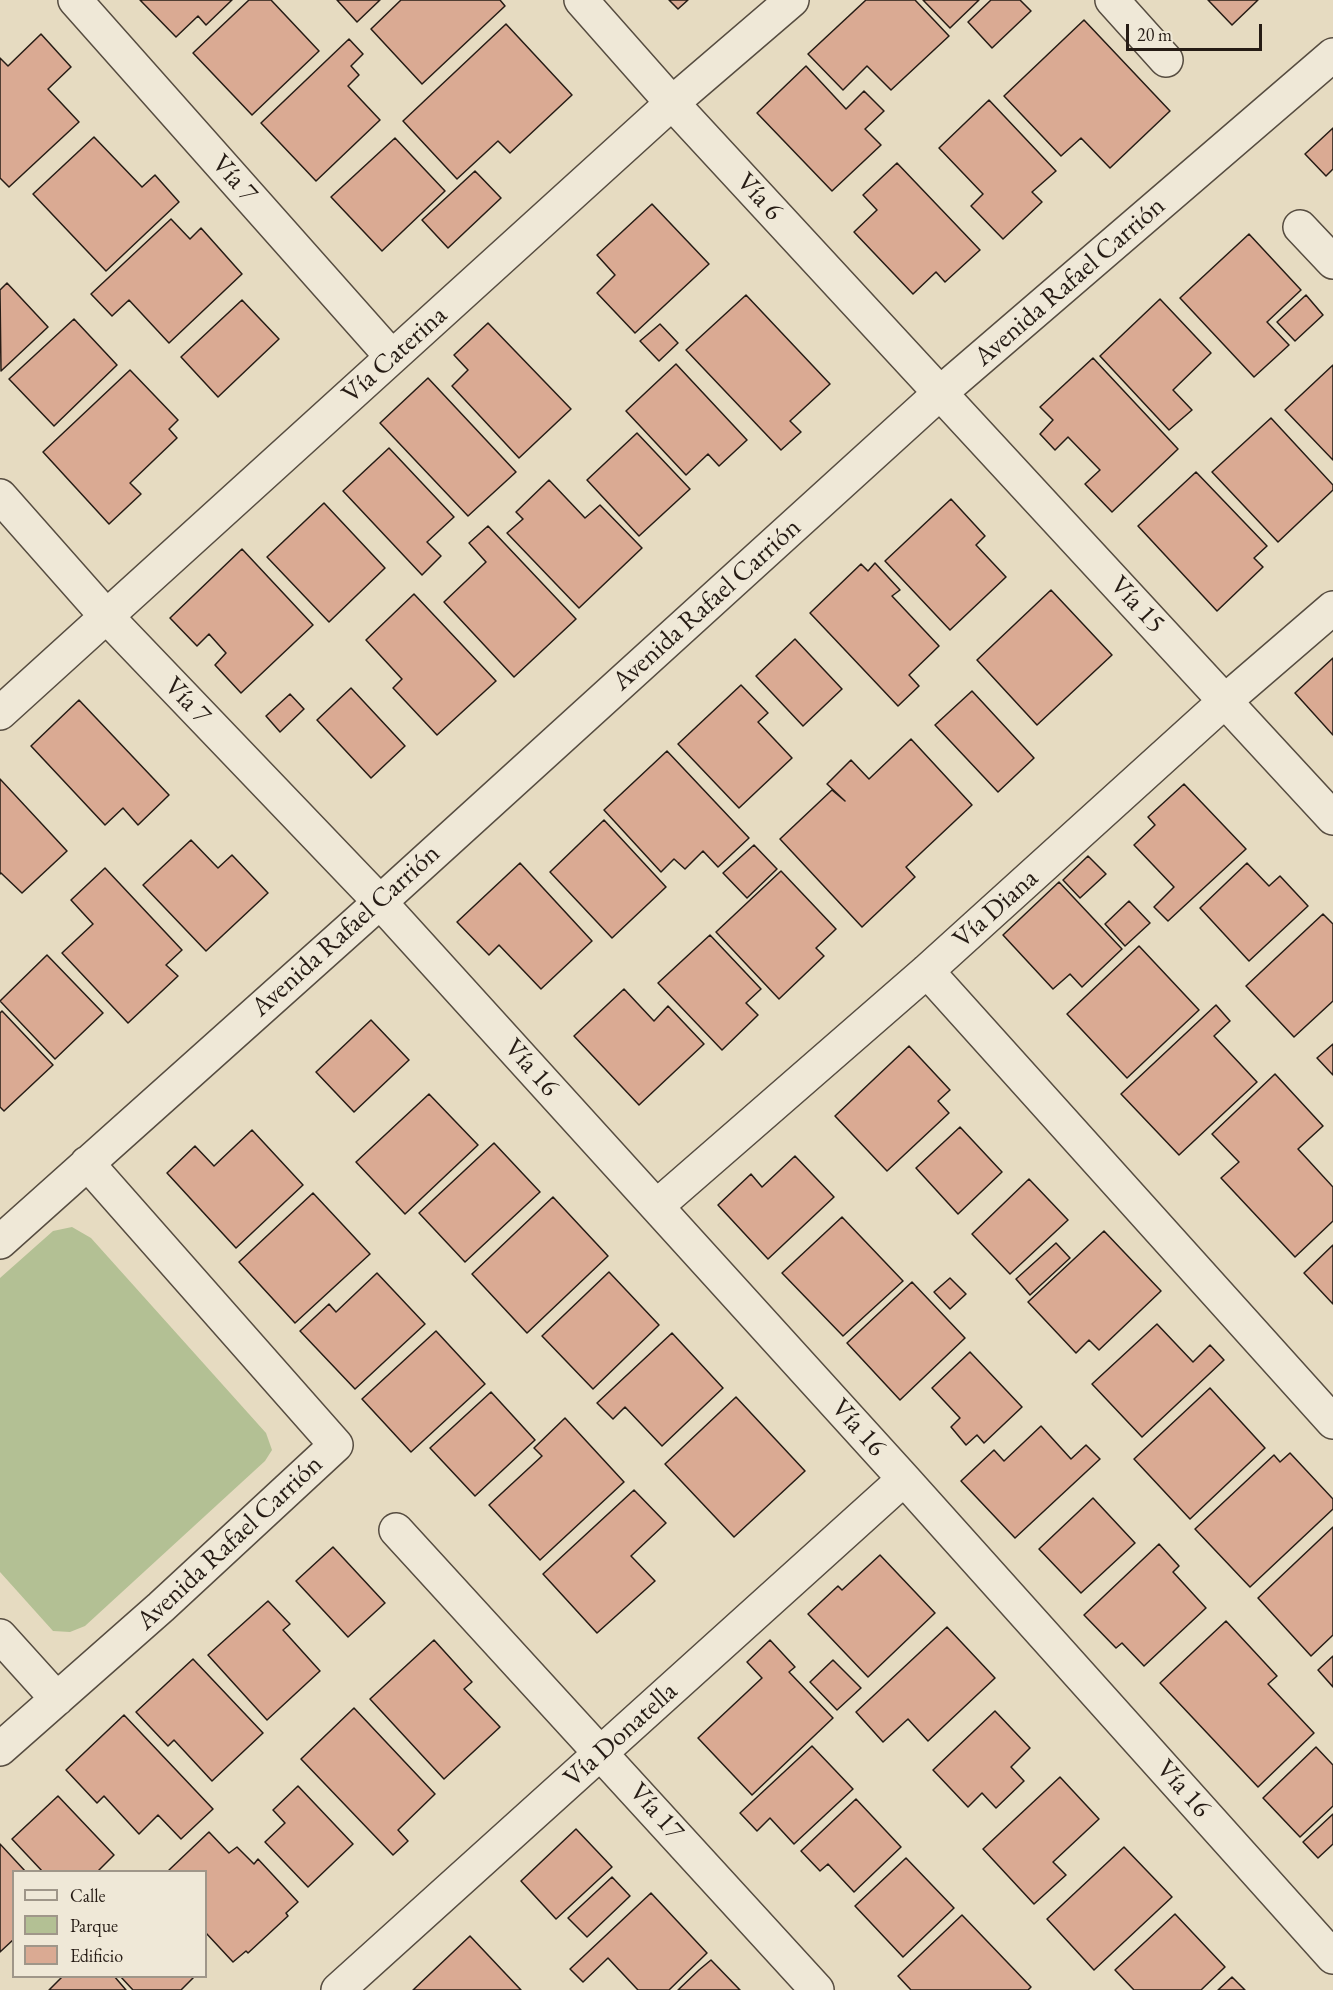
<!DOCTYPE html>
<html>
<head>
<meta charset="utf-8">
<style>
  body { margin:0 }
  #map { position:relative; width:1333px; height:1990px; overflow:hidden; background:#e6dbc1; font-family:"EB Garamond",serif }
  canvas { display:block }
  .legend { position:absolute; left:12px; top:1870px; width:195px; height:108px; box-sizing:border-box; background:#efe8d7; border:2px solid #9f9689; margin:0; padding:8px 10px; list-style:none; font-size:18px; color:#261c15 }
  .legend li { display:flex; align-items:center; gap:12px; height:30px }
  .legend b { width:30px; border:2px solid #9f9689 }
  .scale { position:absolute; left:1126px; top:24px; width:136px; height:27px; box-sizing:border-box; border:3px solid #261c15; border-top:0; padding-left:8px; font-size:18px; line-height:21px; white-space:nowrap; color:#261c15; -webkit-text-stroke:4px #efe8d7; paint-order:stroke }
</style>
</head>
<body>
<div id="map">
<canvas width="1333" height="1990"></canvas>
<ul class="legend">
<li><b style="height:8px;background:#efe8d7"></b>Calle</li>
<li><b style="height:16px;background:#b3c094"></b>Parque</li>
<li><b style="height:16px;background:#daaa93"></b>Edificio</li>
</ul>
<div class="scale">20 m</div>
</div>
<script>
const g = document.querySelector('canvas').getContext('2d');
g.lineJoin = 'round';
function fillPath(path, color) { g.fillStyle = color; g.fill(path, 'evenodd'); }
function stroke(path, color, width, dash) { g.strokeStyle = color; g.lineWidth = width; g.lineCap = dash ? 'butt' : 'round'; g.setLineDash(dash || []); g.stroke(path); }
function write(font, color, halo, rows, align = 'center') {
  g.font = font + ' "EB Garamond",serif'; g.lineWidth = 4.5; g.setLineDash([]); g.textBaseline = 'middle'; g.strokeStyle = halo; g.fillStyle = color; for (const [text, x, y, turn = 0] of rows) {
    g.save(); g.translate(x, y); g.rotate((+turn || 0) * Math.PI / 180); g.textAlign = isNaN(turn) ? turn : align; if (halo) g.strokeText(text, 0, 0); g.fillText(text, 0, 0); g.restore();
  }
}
const green = new Path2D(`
  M72 1227 91 1238 266 1433 272 1450 265 1461 85 1626 70 1632 53 1631 0 1572V1278L53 1231Z`);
const building = new Path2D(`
  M140 0H232L206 25 198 16 176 37Z
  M249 0H271L319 51 252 115 193 53Z
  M337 0H380L357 22Z
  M401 0H500L505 6 422 84 371 29Z
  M669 0H688L678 9Z
  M866 0H915L949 36 891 90 867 66 843 90 808 54Z
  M923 0H979L950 28Z
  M991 0H1020L1031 11 992 48 968 22Z
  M1208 0H1258L1232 25Z
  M1084 20 1170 111 1110 168 1081 138 1061 156 1004 96Z
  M506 24 572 95 510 153 498 141 457 179 403 121Z
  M41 34 71 67 48 89 79 122 9 187 0 178V58L8 66Z
  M349 39 363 54 351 66 359 75 348 86 380 120 316 181 261 123Z
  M806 66 846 109 864 91 884 111 865 129 881 145 832 191 757 113Z
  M989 100 1056 171 1032 192 1042 202 1003 239 971 206 983 194 939 148Z
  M1333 128V169L1326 176 1305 154Z
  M94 137 142 187 155 175 179 202 106 271 33 194Z
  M395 138 445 191 382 251 331 197Z
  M897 163 980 250 945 282 936 272 913 294 854 232 877 210 863 195Z
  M475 171 501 198 448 248 422 220Z
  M652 204 709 264 635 333 597 293 615 275 597 255Z
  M171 219 190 239 201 228 242 274 169 343 129 300 112 316 91 294Z
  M1249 234 1301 290 1267 322 1289 345 1254 377 1180 298Z
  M7 283 48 327 1 371 0 290Z
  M746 295 830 384 790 421 801 432 781 450 686 350Z
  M1306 295 1323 315 1295 341 1277 322Z
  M1160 299 1211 353 1173 390 1192 410 1169 430 1100 356Z
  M242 300 279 339 218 397 181 357Z
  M74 319 117 365 54 426 9 379Z
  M488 323 571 409 519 458 452 386 468 370 454 355Z
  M660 324 678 343 659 361 640 341Z
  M1093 358 1178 449 1112 512 1085 484 1100 470 1068 437 1055 450 1040 434 1053 420 1040 407Z
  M676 364 747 440 719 466 708 454 686 475 626 411Z
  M1333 365V460L1285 410Z
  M130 370 178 420 169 429 177 438 130 483 141 494 109 524 43 452Z
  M428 378 516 472 468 516 380 423Z
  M1271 418 1333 485V490L1278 542 1212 472Z
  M637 433 690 489 639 536 587 480Z
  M389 448 454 517 427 542 441 556 422 575 343 491Z
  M1196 472 1267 546 1254 558 1263 567 1217 611 1138 526Z
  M549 480 585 518 600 505 642 548 579 608 507 533 523 519 516 512Z
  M951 499 985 536 976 545 1006 577 950 630 885 561Z
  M324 503 385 568 329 622 267 557Z
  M488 526 576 619 514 677 444 602 486 562 469 543Z
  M242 549 313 625 241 693 215 665 226 653 209 634 197 646 170 618Z
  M875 563 900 590 892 596 939 646 909 675 919 686 898 706 810 613 861 564 868 571Z
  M1051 590 1112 655 1037 725 977 660Z
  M414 594 496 681 437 735 393 688 402 679 366 640Z
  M795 639 842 689 803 726 756 676Z
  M1333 658V735L1295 693Z
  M741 685 768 713 758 722 792 758 739 808 678 744Z
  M351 688 405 746 371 778 317 720Z
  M972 691 1034 758 998 792 935 725Z
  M290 694 304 709 280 732 266 716Z
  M79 700 169 795 138 825 123 808 105 825 31 746Z
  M911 739 972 805 906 867 915 877 862 927 780 839 832 790 845 801 827 784 851 760 869 779Z
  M667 751 749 838 718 867 703 851 685 869 674 859 661 872 604 810Z
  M0 779 67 851 22 893 1 873 0 874Z
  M1184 784 1246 849 1168 921 1154 907 1174 887 1134 845 1155 825 1148 817Z
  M604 820 666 887 612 938 550 872Z
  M191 840 218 868 232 855 268 893 206 951 143 885Z
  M754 845 777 869 747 898 723 873Z
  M1088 856 1106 874 1080 898 1063 880Z
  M520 863 592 941 541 989 499 945 489 955 457 922Z
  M1247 863 1269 886 1280 876 1308 906 1249 961 1200 908Z
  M105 868 182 950 166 965 178 976 128 1023 62 953 93 924 71 900Z
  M781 871 836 929 816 948 824 956 779 999 716 932Z
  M1059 882 1122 949 1082 987 1070 974 1053 989 1003 935Z
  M1129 901 1150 923 1125 946 1105 924Z
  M1323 914 1333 924V1001L1294 1037 1246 986Z
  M710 935 761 989 746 1003 758 1015 722 1050 658 983Z
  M1139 946 1199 1010 1127 1078 1067 1014Z
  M47 955 103 1013 55 1059 0 1001Z
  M624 989 654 1021 668 1006 704 1044 639 1105 574 1036Z
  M1216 1005 1230 1021 1214 1036 1257 1082 1179 1155 1121 1094Z
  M2 1011 53 1065 4 1111 0 1107V1013Z
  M371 1020 409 1060 354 1112 316 1072Z
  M1333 1044V1075L1317 1058Z
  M909 1046 950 1090 938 1101 949 1113 887 1171 835 1116Z
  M1275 1074 1323 1126 1298 1149 1333 1187V1221L1295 1257 1221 1178 1239 1162 1212 1134Z
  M429 1094 478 1145 405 1214 356 1162Z
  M960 1127 1002 1172 958 1214 916 1168Z
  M252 1130 303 1185 236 1248 167 1173 195 1146 214 1166Z
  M494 1143 540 1192 465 1262 419 1213Z
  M795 1156 834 1197 768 1259 718 1205 751 1174 762 1187Z
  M1029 1179 1068 1220 1010 1274 972 1234Z
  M313 1193 370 1254 295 1323 239 1262Z
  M553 1197 608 1256 527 1333 472 1274Z
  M842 1217 903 1281 843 1336 782 1273Z
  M1104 1231 1161 1291 1099 1350 1089 1340 1076 1353 1028 1302Z
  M1056 1243 1070 1258 1030 1295 1016 1279Z
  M1333 1245V1304L1304 1273Z
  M609 1272 659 1325 593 1389 542 1336Z
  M377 1273 425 1324 355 1389 300 1331 329 1304 336 1312Z
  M950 1278 966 1294 950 1309 934 1292Z
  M912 1282 965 1338 900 1400 847 1343Z
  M1157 1324 1193 1362 1210 1345 1224 1360 1142 1437 1092 1384Z
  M436 1331 485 1384 411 1452 362 1399Z
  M672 1333 723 1388 662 1446 625 1407 613 1419 597 1403Z
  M970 1352 1022 1407 984 1443 977 1435 966 1445 951 1427 960 1418 932 1388Z
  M1210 1388 1265 1448 1190 1519 1134 1459Z
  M491 1392 535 1440 475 1496 430 1448Z
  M736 1397 805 1471 734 1537 665 1464Z
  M565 1418 624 1482 540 1560 489 1505 542 1456 534 1448Z
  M1041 1426 1071 1459 1086 1445 1100 1459 1015 1538 961 1481 994 1450 1004 1461Z
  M1290 1453 1333 1499V1509L1250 1587 1195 1529 1274 1455 1280 1462Z
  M634 1490 666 1523 631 1556 655 1581 597 1633 543 1574Z
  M1093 1498 1135 1543 1081 1593 1039 1549Z
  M1333 1527V1635L1311 1656 1258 1598Z
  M1159 1544 1179 1566 1173 1572 1206 1608 1144 1666 1122 1643 1116 1648 1084 1615Z
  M333 1547 385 1603 348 1637 296 1581Z
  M880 1555 935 1613 868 1677 808 1614 838 1586 842 1590Z
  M268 1601 290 1624 283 1630 320 1671 267 1720 208 1655Z
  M1226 1621 1277 1676 1268 1684 1314 1733 1258 1787 1160 1683Z
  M947 1627 995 1678 928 1741 908 1719 883 1742 856 1712Z
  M434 1640 472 1682 464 1689 500 1727 444 1779 370 1699Z
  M770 1640 795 1667 789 1672 833 1718 752 1795 698 1738 762 1678 747 1662Z
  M1333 1656V1687L1318 1670Z
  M193 1659 263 1733 212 1781 174 1740 168 1746 136 1712Z
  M833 1660 861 1688 837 1710 810 1682Z
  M354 1708 435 1794 398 1830 408 1841 393 1855 301 1759Z
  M995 1711 1030 1748 1011 1767 1024 1781 996 1808 982 1793 968 1807 933 1770Z
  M124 1715 213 1809 181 1839 158 1815 139 1834 104 1796 97 1803 66 1770Z
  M812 1746 853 1789 794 1844 770 1818 757 1831 740 1813Z
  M1316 1747 1333 1765V1806L1300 1837 1263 1798Z
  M1060 1777 1099 1819 1053 1862 1066 1875 1034 1904 983 1849Z
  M298 1786 353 1844 308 1887 265 1842 285 1823 273 1810Z
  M58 1796 114 1855 97 1872H43L12 1839Z
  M856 1799 901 1847 854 1892 828 1864 820 1871 801 1851Z
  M1333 1814V1844L1318 1858 1303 1842Z
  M576 1829 612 1867 556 1919 521 1881Z
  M209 1832 229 1853 237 1847 254 1864 258 1859 298 1902 286 1913 288 1916 248 1953 246 1951 233 1962 206 1933V1872H171L169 1870Z
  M0 1844 26 1872H14V1939L0 1952Z
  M1124 1847 1172 1897 1094 1970 1047 1919Z
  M906 1858 954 1908 903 1957 855 1906Z
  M612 1877 630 1896 587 1937 568 1918Z
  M651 1893 707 1953 669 1990H638L608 1958 583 1982 570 1969Z
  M1175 1914 1225 1967 1201 1990H1134L1115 1970Z
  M962 1915 1031 1987 1028 1990H911L898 1976Z
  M470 1936 521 1990H413Z
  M711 1960 740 1990H678L699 1970Z
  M63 1976H114L126 1990H49Z
  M120 1976H195L181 1990H133Z
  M1232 1977 1245 1990H1218Z`);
const street = new Path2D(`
  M75 0 392 357
  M581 0 672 103 1333 818
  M1112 0 1166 60
  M1300 227 1333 262
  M0 496 107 617 380 902 904 1479 1333 1957
  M0 713 672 103 792 0
  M927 971 1333 1422
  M657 1206 927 971 1225 701 1333 608
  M0 1242 380 902 940 393 1333 55
  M396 1530 817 1990
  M0 1636 57 1699
  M0 1749 161 1607 336 1445 87 1163
  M338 1990 904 1479`);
const streetNames = [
  ["Vía 7",234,179,48],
  ["Vía 6",759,197,47],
  ["Avenida Rafael Carrión",1070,282,-41],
  ["Vía Caterina",395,355,-42],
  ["Avenida Rafael Carrión",707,605,-42],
  ["Vía 15",1137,605,47],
  ["Vía 7",187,701,46],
  ["Vía Diana",996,909,-42],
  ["Avenida Rafael Carrión",346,931,-42],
  ["Vía 16",531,1068,48],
  ["Vía 16",858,1428,48],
  ["Avenida Rafael Carrión",230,1543,-43],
  ["Vía Donatella",621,1735,-42],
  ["Vía 16",1183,1789,48],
  ["Vía 17",656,1812,48]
];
fillPath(green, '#b3c094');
fillPath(building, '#daaa93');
stroke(building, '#261c15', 1.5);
stroke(street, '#564c40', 36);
stroke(street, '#efe8d7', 33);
write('27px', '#261c15', '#efe8d7', streetNames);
</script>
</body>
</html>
